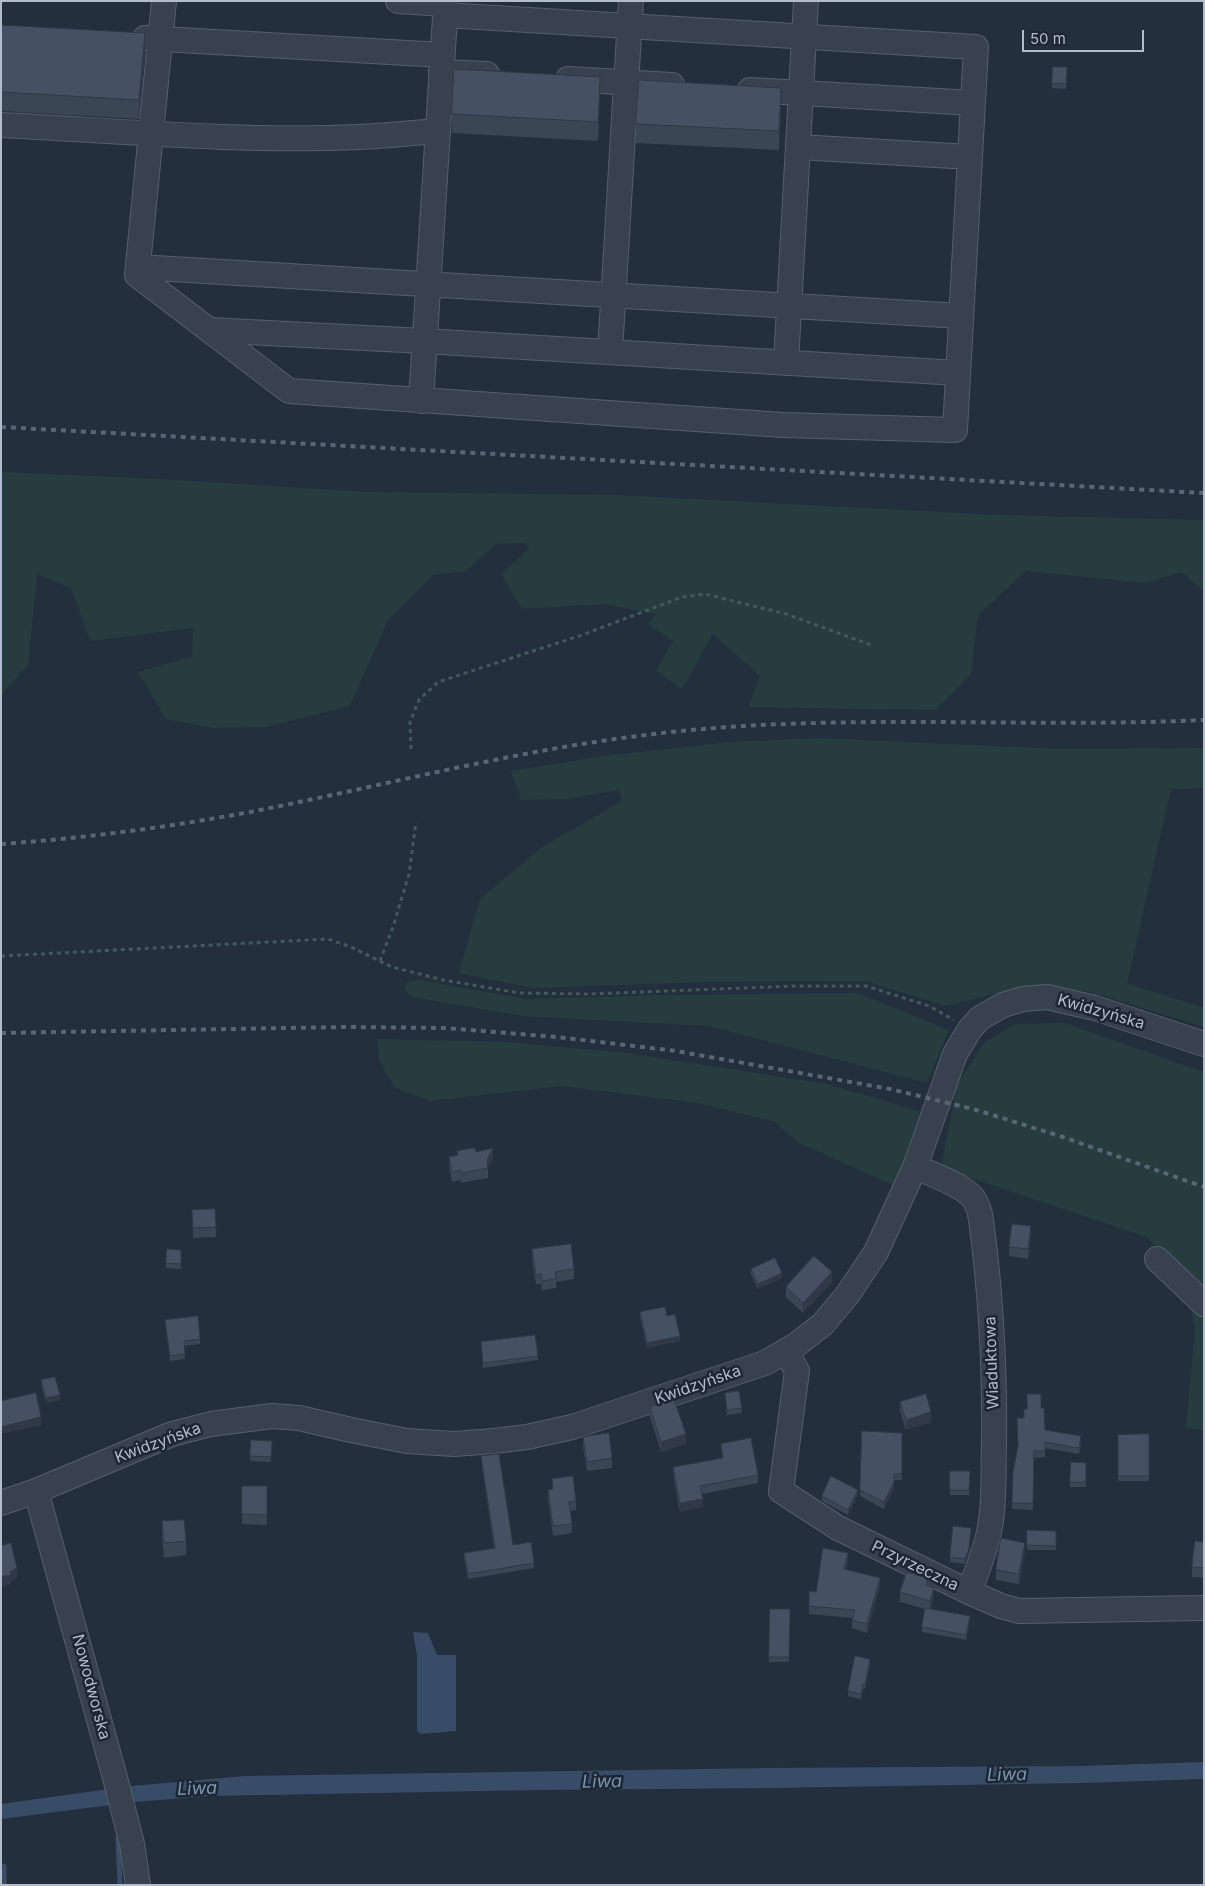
<!DOCTYPE html>
<html>
<head>
<meta charset="utf-8">
<style>
  body { margin:0 }
  #map { position:relative; width:1205px; height:1886px; overflow:hidden; background:#242f3e; font-family:Inter,sans-serif }
  canvas { display:block }
  .frame { position:absolute; inset:0; border:2px solid #b4bcc9; pointer-events:none }
  .scale { position:absolute; left:1022px; top:30px; width:122px; height:22px; box-sizing:border-box; border:2px solid #b4bcc9; border-top:0; padding-left:6px; font-size:15px; line-height:18px; white-space:nowrap; color:#b4bcc9; -webkit-text-stroke:4px #1d2633; paint-order:stroke }
</style>
</head>
<body>
<div id="map">
<canvas width="1205" height="1886"></canvas>
<div class="frame"></div>
<div class="scale">50 m</div>
</div>
<script>
const g = document.querySelector('canvas').getContext('2d');
g.lineJoin = 'round';
function fillPath(path, color) { g.fillStyle = color; g.fill(path, 'evenodd'); }
function stroke(path, color, width, dash) { g.strokeStyle = color; g.lineWidth = width; g.lineCap = dash ? 'butt' : 'round'; g.setLineDash(dash || []); g.stroke(path); }
function write(font, color, halo, rows, align = 'center') {
  g.font = font + ' Inter,sans-serif'; g.lineWidth = 5; g.setLineDash([]); g.textBaseline = 'middle'; g.strokeStyle = halo; g.fillStyle = color; for (const [text, x, y, turn = 0] of rows) {
    g.save(); g.translate(x, y); g.rotate((+turn || 0) * Math.PI / 180); g.textAlign = isNaN(turn) ? turn : align; if (halo) g.strokeText(text, 0, 0); g.fillText(text, 0, 0); g.restore();
  }
}
const green = new Path2D(`
  M1 472 157 479 366 492 616 495 999 515 1204 520V592L1182 572 1145 583 1026 571 978 615 971 674 936 710 748 707 760 676 713 634 682 689 656 671 673 641 648 624 656 614 604 604 522 609 501 574 529 549 525 543 496 544 466 571 433 575 388 620 350 706 266 727 213 728 166 719 138 672 192 656 193 628 90 641 71 588 37 574 28 665 1 695Z
  M820 738 1058 749 1204 748V788L1171 789 1127 983 1204 1008V1027L1091 992 1039 986 1015 989 946 1006 865 981 701 982 532 988 459 973 480 899 542 847 622 801 619 790 567 799 521 800 511 771 604 756 731 742Z
  M419 980 526 999 656 995 858 993 949 1030 927 1083 709 1026 523 1016 413 997 405 990 406 983Z
  M1065 1023 1204 1072V1431L1186 1427 1195 1330 1185 1279 1147 1237 941 1168 957 1084 985 1042 1015 1024Z
  M377 1039 507 1042 627 1053 827 1084 920 1111 895 1186 799 1143 775 1122 698 1103 562 1086 430 1101 395 1088 379 1060Z`);
const water = new Path2D(`
  M413 1632 428 1633 437 1655H456V1731L421 1734 417 1731V1656Z
  M1204 1762V1779L1080 1783 770 1788 537 1790 209 1796 134 1802 1 1819V1804L131 1786 246 1776 770 1768 1079 1766Z`);
const stream = new Path2D(`
  M118 1838 120 1885
  M4 1885V1866`);
const path = new Path2D(`
  M411 749 410 722 419 700 438 682 582 635 682 597 705 594 786 614 871 645
  M1 956 328 939 351 947 392 967 443 980 519 993 590 994 794 986H866L929 1006 954 1020
  M380 961 393 927 409 874 416 822`);
const minor = new Path2D(`
  M164 1 137 275 289 391 783 425 955 430 976 47 445 15
  M398 1 446 4
  M145 38 442 55
  M441 72 487 74
  M568 79 672 85
  M750 90 973 103
  M1 125C120 131 239 142 358 137 385 136 411 133 438 131
  M799 147 970 157
  M138 267 961 316
  M209 330 424 341 958 373
  M610 352 631 1
  M786 363 806 1
  M421 401 446 1
  M915 1167C931 1174 963 1185 973 1198 978 1205 980 1212 981 1220 991 1294 995 1369 994 1444 993 1471 995 1500 990 1527 986 1550 977 1571 969 1592
  M1157 1259 1204 1304
  M786 1351 797 1371 781 1491 838 1528 969 1592 1001 1606 1019 1611 1204 1608
  M36 1491 114 1774 132 1844 138 1885
  M1 1503 36 1491 172 1434 211 1424 272 1416 299 1418 351 1430 407 1441 454 1444 494 1441 527 1437 572 1427 765 1363 796 1345 823 1324 848 1294 876 1252 915 1167 955 1054 970 1029 980 1018 1003 1005 1023 999 1047 997 1095 1008 1204 1044`);
const rail = new Path2D(`
  M1 427 1204 493
  M1 844C86 838 171 827 255 811 383 786 508 752 638 736 826 711 1015 729 1204 720
  M1 1033 344 1027 445 1028 557 1037 676 1051 890 1089 973 1109 1060 1136 1204 1187`);
const wall = new Path2D(`
  M1 25 145 52 139 119 1 111Z
  M1053 67H1067L1066 89 1052 88Z
  M600 96 598 141 452 133V114Z
  M781 107 779 150 636 143V124Z
  M457 1151 476 1152 493 1158 488 1167V1178L461 1183V1180L452 1182 449 1167V1157L457 1155Z
  M215 1209 216 1237 193 1238 192 1210Z
  M1031 1236 1028 1259 1009 1256V1247Z
  M167 1249 181 1250V1269L166 1268Z
  M532 1249 574 1269V1279L556 1282V1288L542 1290 541 1284H536L532 1259Z
  M751 1269 782 1278 758 1289 751 1274Z
  M832 1282 803 1313 786 1297V1287Z
  M640 1312 667 1316 680 1341 647 1348 640 1317Z
  M165 1320 200 1339V1344L184 1346 185 1359 170 1361Z
  M481 1342 538 1356V1360L483 1368Z
  M41 1380 60 1400 46 1403 41 1385Z
  M725 1393 742 1408V1413L727 1415Z
  M900 1402 931 1422 906 1430 900 1411Z
  M650 1407 686 1444 661 1452 650 1417Z
  M1041 1408 1045 1430 1081 1442 1079 1454 1045 1448V1457L1034 1458 1033 1510 1012 1509 1013 1472 1024 1418Z
  M902 1433V1480H894V1489L884 1509 860 1496V1490Z
  M1149 1434V1481H1118V1435Z
  M583 1437 612 1458V1468L587 1471 583 1447Z
  M251 1440 272 1441 271 1462 250 1461Z
  M721 1444 758 1475V1483L702 1494 703 1507 680 1512 673 1475V1467L722 1458Z
  M481 1456 513 1545 534 1563V1568L468 1579 464 1558V1553L494 1548 481 1461Z
  M1071 1462 1086 1463V1487H1070Z
  M950 1471H970L969 1495H950Z
  M552 1479 576 1501V1510L570 1511 572 1524V1533L553 1536 548 1499V1490L552 1489Z
  M242 1486H267V1525L242 1524Z
  M858 1495 848 1515 822 1501V1496Z
  M162 1521 186 1541V1555L164 1558 162 1536Z
  M1027 1530 1056 1531V1550H1027Z
  M971 1533 969 1553 965 1564 950 1562V1557Z
  M1204 1542V1578L1192 1577V1567Z
  M1025 1552 1019 1584 996 1580V1570Z
  M848 1561 846 1570 880 1586 867 1633 852 1628V1618L809 1614V1606L816 1592Z
  M928 1586 934 1597 930 1609 970 1621 966 1640 922 1632V1627L925 1609 900 1602V1592Z
  M770 1609H790L789 1662H769Z
  M870 1664 865 1689H863L861 1699 848 1696V1691Z`);
const shadedWall = new Path2D(`
  M145 33V52L139 119V100Z
  M600 77V96L598 141V122Z
  M781 88V107L779 150V131Z
  M493 1148V1158L487 1168V1160Z
  M1031 1226V1236L1028 1259V1249Z
  M832 1272V1282L803 1313V1303Z
  M782 1273V1278L758 1289V1284Z
  M680 1336V1341L647 1348V1343Z
  M60 1395V1400L46 1403V1398Z
  M931 1412V1422L906 1430V1420Z
  M41 1417V1425L1 1434V1427Z
  M686 1434V1444L661 1452V1442Z
  M894 1482V1489L884 1509V1502Z
  M858 1490V1495L848 1515V1510Z
  M703 1499V1507L680 1512V1503Z
  M971 1528 969 1553 965 1564V1559Z
  M1025 1543V1552L1019 1584V1574Z
  M848 1553V1561L844 1578V1569Z
  M17 1568V1577L11 1581V1585L1 1587V1577Z
  M880 1578V1586L867 1633V1624Z
  M934 1588V1597L930 1610V1601Z
  M970 1616V1621L966 1640V1635Z
  M870 1659V1664L865 1689V1684Z`);
const building = new Path2D(`
  M1 25 145 33 139 100 1 92Z
  M1053 67H1067L1066 84 1052 83Z
  M454 69 600 77 598 122 452 114Z
  M639 80 781 88 779 131 636 124Z
  M475 1148 476 1152 493 1148 487 1160 488 1168 461 1173V1170L452 1172 449 1157 458 1155 457 1151Z
  M215 1209 216 1227 193 1228 192 1210Z
  M1012 1224 1031 1226 1028 1249 1009 1247Z
  M571 1244 574 1269 555 1272 556 1279 542 1281 541 1274 536 1275 532 1249Z
  M167 1249 181 1250V1264L166 1263Z
  M814 1256 832 1272 803 1303 786 1287Z
  M775 1258 782 1273 758 1284 751 1269Z
  M665 1307 667 1316 675 1314 680 1336 647 1343 640 1312Z
  M198 1316 200 1339 184 1341 185 1354 170 1356 165 1320Z
  M535 1335 538 1356 483 1363 481 1342Z
  M55 1377 60 1395 46 1398 41 1380Z
  M739 1391 742 1408 727 1410 725 1393Z
  M36 1393 41 1417 1 1427V1401Z
  M926 1394 931 1412 906 1420 900 1402Z
  M1027 1394H1041V1408H1044L1045 1430 1081 1436 1079 1448 1045 1442V1451H1034L1033 1503H1012L1013 1472 1018 1446 1017 1418H1024V1409H1027Z
  M674 1399 686 1434 661 1442 650 1407Z
  M862 1431 902 1433V1474H894V1482L884 1502 860 1490Z
  M609 1433 612 1458 587 1462 583 1437Z
  M1149 1434V1476H1118V1435Z
  M751 1438 758 1475 700 1486 703 1499 680 1503 673 1467 723 1458 721 1444Z
  M251 1440 272 1441 271 1457 250 1456Z
  M499 1454 513 1545 531 1542 534 1563 468 1574 464 1553 495 1548 481 1456Z
  M1071 1462 1086 1463V1482H1070Z
  M950 1471H970L969 1490H950Z
  M573 1476 576 1501 569 1502 572 1524 553 1526 548 1490 553 1489 552 1479Z
  M831 1476 858 1490 848 1510 822 1496Z
  M242 1486H267V1515L242 1514Z
  M184 1520 186 1541 164 1543 162 1521Z
  M953 1526 971 1528 969 1548 965 1559 950 1557Z
  M1027 1530 1056 1531V1546L1027 1545Z
  M1001 1538 1025 1543 1019 1574 996 1570Z
  M1195 1541 1204 1542V1568L1192 1567Z
  M11 1543 17 1568 10 1572 11 1575 1 1577V1546Z
  M823 1548 848 1553 844 1569 880 1578 867 1624 852 1620 855 1610 809 1606V1591L816 1592Z
  M907 1572 928 1578 926 1585 934 1588 930 1601 900 1592Z
  M925 1608 970 1616 966 1635 922 1627Z
  M770 1609H790L789 1657H769Z
  M855 1656 870 1659 865 1684H863L861 1694 848 1691Z`);
const streetNames = [
  ["Kwidzyńska",1101,1012,16],
  ["Wiaduktowa",992,1363,-92],
  ["Kwidzyńska",698,1385,-19],
  ["Kwidzyńska",158,1443,-20],
  ["Przyrzeczna",915,1566,26],
  ["Nowodworska",91,1687,75]
];
const waterNames = [
  ["Liwa",1007,1775,-1],
  ["Liwa",602,1782,-1],
  ["Liwa",197,1789,-2]
];
fillPath(green, '#263c3f');
fillPath(water, '#394c67');
stroke(stream, '#394c67', 5);
stroke(minor, '#565f6c', 26);
stroke(path, '#44595c', 3, [4, 4]);
stroke(minor, '#38414e', 24);
stroke(rail, '#5a6575', 4, [5, 5]);
fillPath(wall, '#3b4654');
fillPath(shadedWall, '#303945');
fillPath(building, '#455162');
stroke(building, '#303945', 1);
write('16px', '#b4bcc9', '#1d2633', streetNames);
write('italic 18px', '#7c92b1', '#1d2633', waterNames);
</script>
</body>
</html>
